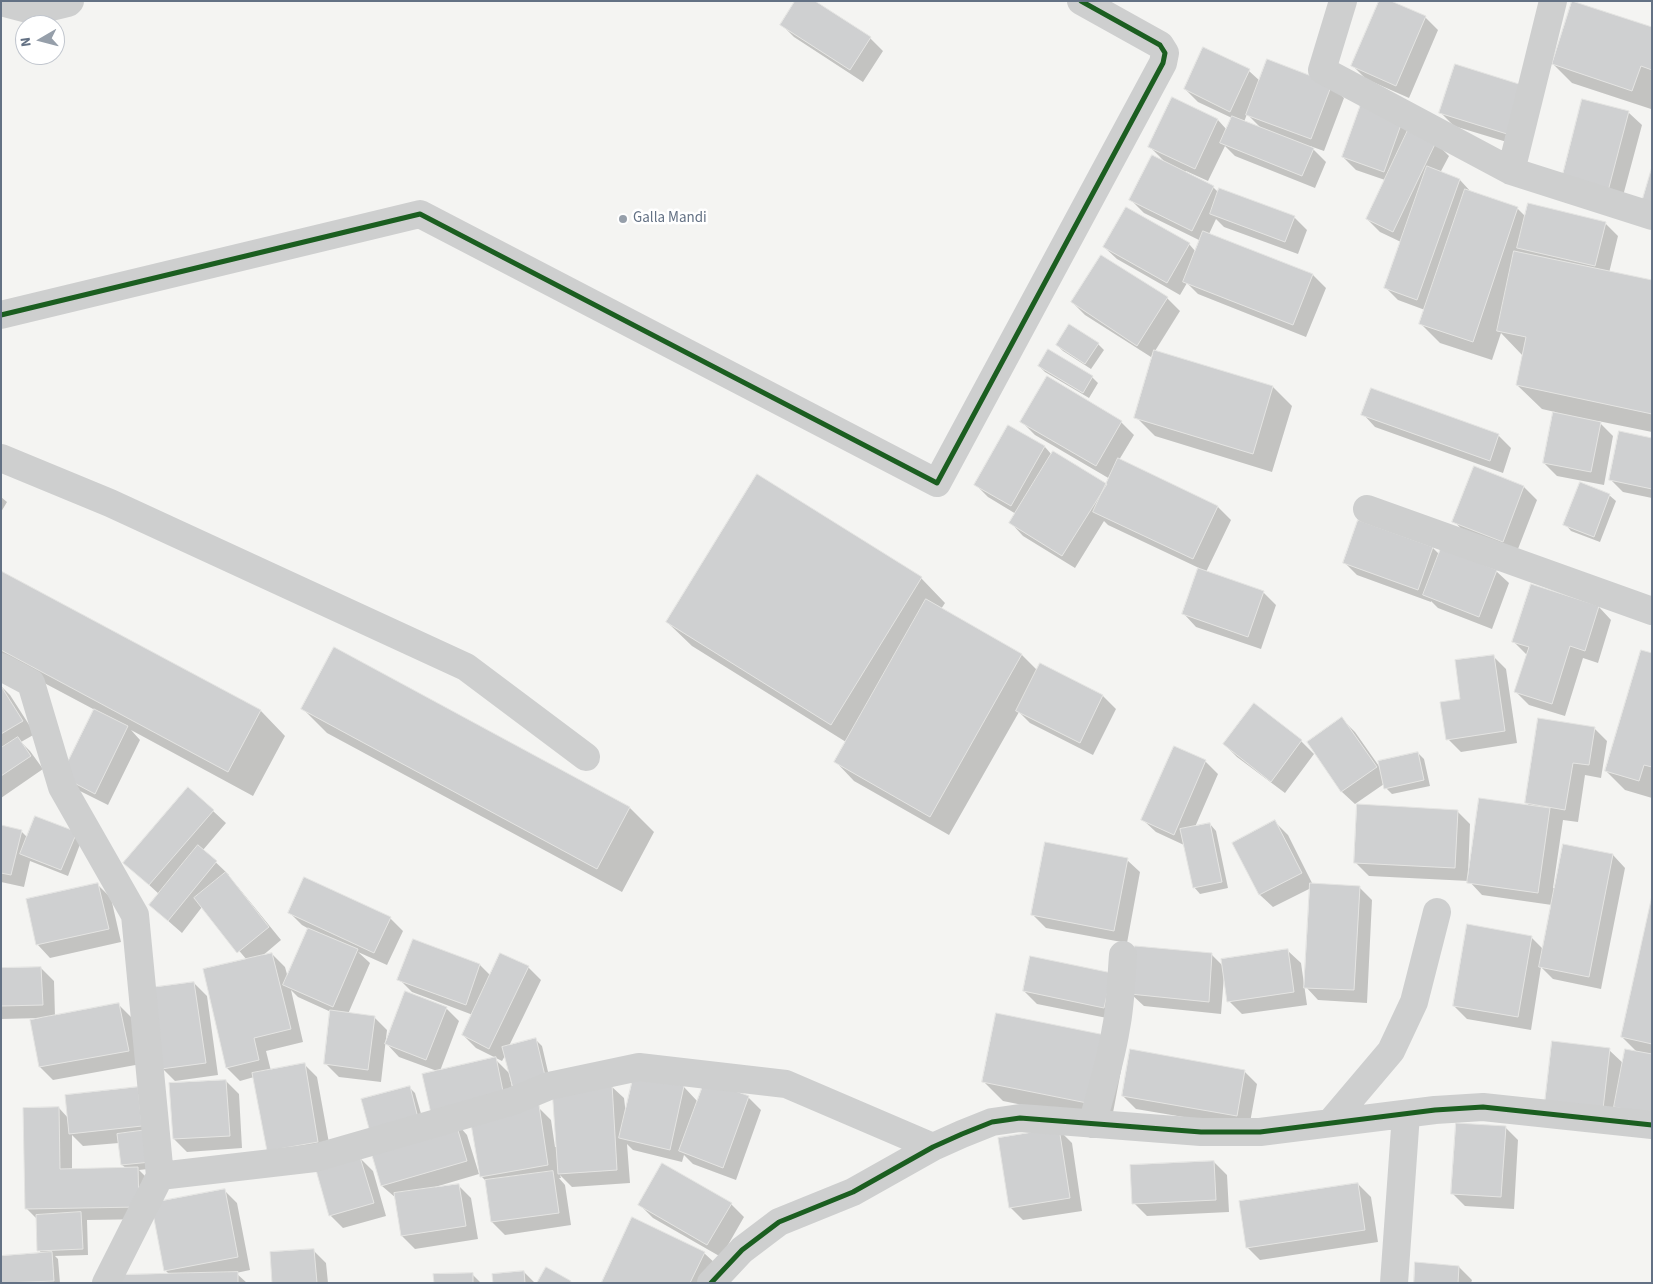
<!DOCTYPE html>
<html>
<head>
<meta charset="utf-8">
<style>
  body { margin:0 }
  #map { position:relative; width:1653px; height:1284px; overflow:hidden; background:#f4f4f2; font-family:"Source Sans 3",sans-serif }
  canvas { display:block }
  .frame { position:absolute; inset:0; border:2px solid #637184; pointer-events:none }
  .north { position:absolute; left:15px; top:15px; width:50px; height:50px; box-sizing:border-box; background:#fff; border:1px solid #c1c6ce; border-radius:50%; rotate:262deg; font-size:14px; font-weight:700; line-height:20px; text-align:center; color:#637184 }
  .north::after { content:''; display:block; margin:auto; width:18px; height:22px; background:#969faa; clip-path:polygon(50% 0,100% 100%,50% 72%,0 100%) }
</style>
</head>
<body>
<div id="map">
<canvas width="1653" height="1284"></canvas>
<div class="frame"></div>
<div class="north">N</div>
</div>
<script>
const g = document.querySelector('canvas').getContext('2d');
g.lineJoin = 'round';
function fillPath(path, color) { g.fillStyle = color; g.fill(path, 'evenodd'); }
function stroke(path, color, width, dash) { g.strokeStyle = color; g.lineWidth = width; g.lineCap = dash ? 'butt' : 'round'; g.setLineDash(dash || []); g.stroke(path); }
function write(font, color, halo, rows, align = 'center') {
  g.font = font + ' "Source Sans 3",sans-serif'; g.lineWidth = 5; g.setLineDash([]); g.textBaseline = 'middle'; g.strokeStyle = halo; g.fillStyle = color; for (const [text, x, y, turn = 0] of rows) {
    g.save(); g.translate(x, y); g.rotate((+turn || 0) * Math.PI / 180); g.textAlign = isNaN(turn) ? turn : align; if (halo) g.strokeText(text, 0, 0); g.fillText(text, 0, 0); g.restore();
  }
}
const shadow = new Path2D(`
  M1425 17 1438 30 1409 98 1366 79 1353 66Z
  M782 25 870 38 883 51 863 82 794 37Z
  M1652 28 1651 109 1572 83 1553 64Z
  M1456 65 1520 146 1454 126 1441 113Z
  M1249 71 1260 81 1331 85 1344 98 1324 151 1310 146 1326 162 1315 188 1235 156 1225 146 1208 181 1186 171 1185 173 1213 187 1219 193 1294 217 1307 230 1298 254 1224 227 1216 219 1209 234 1313 275 1326 288 1306 337 1198 294 1187 283 1180 295 1117 259 1104 247 1126 208 1189 244 1196 252 1201 241 1144 213 1131 200 1166 163 1150 147 1173 98 1218 120 1227 130 1232 118 1198 102 1185 89ZM1247 114 1262 129 1244 122Z
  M1583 100 1629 113 1642 125 1620 207 1575 194Z
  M1361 105 1436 143 1449 156 1440 173 1460 180 1472 193 1517 208 1526 217 1605 223 1618 236 1609 273 1652 282V432L1598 421 1613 436 1604 485 1557 476 1544 463 1555 412 1542 409 1517 385 1523 356 1501 333 1492 360 1440 343 1421 324 1425 310 1398 300 1385 287 1401 242 1380 232 1367 219 1385 180 1356 170 1343 157Z
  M1101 256 1167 298 1180 311 1155 351 1273 387 1292 406 1272 472 1155 436 1136 417 1154 353 1151 357 1085 315 1072 302Z
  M1098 344 1104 350 1091 369 1063 351 1057 345Z
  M1039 366 1092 377 1098 383 1089 398 1045 372Z
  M1047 378 1121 422 1134 435 1119 460 1218 507 1231 520 1206 572 1263 592 1276 605 1261 649 1196 627 1184 614 1199 568 1108 525 1104 521 1075 568 1023 536 1011 523 1016 514 988 497 975 484 1009 427 1045 447 1052 455 1107 486 1110 479 1035 435 1022 422Z
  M1363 414 1498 435 1511 448 1503 473 1375 427Z
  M1652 439V498L1623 492 1610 479Z
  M1474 468 1524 487 1537 500 1516 554 1466 534 1454 521Z
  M1609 495 1616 501 1600 542 1571 531 1565 524Z
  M1 497 7 502 1 512Z
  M1433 548 1440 555 1496 571 1509 583 1492 629 1438 608 1431 601V602L1357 575 1344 562Z
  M1 572 261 711 285 736 253 796 131 730 140 740 108 805 76 789 63 776 95 710 1 660Z
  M921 578 945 603 941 609 1022 655 1037 670 1040 664 1103 696 1116 709 1093 755 1030 723 1019 712 949 835 854 781 836 762 846 742 692 646 667 622Z
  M1599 607 1611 620 1598 663 1583 658 1565 716 1529 705 1516 692 1527 655 1514 642Z
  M1652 654V798L1625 790 1606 771Z
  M1493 656 1506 669 1517 743 1461 752 1448 739 1462 700Z
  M1 686 10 695 35 734 21 742 30 751 43 769 1 798Z
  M1254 705 1301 741 1314 754 1285 793 1237 757 1224 744Z
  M302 708 630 808 654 832 622 892 327 733Z
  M1342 719 1355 732 1381 769 1418 753 1424 759 1430 786 1392 794 1386 788 1384 784 1355 804 1342 792 1308 742Z
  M1594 728 1607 741 1601 778 1585 775 1578 822 1563 820 1553 888H1556L1613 855 1625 868 1601 989 1553 979 1541 967 1531 1030 1467 1019 1454 1006 1531 937 1544 950 1552 905 1482 895 1469 881 1369 876 1356 863 1457 811 1470 824 1468 876H1470L1530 807 1527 803Z
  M1175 748 1205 761 1218 774 1195 827 1210 824 1216 831 1228 888 1200 894 1194 887 1184 845 1156 832 1143 820Z
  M213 811 226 823 203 850 229 875 228 876 238 887 281 940 261 957 272 954 285 967 288 978 309 929 302 925 289 912 390 918 403 931 387 965 358 952 370 963 348 1014 374 1017 387 1030 381 1082 339 1077 326 1064 331 1012 298 997 291 990 303 1042 266 1051 271 1071 304 1064 317 1077 331 1154 281 1163 254 1077 240 1081 227 1068 247 960 202 907 182 933 150 905 159 894 125 863Z
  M36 817 82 839 68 876 30 861 24 887 1 882V827L21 831 28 838Z
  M1275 822 1288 835 1313 885 1359 887 1372 900 1367 1003 1318 1000 1306 987 1311 888 1273 907 1260 895 1233 843Z
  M1127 860 1140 872 1127 943 1046 928 1033 915Z
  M98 885 111 898 121 942 50 958 38 945 27 900Z
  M1652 902V1124L1559 1114 1609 1050 1624 1064 1638 1053 1622 1037Z
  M413 941 480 965 491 976 501 955 528 967 541 980 509 1046 536 1040 542 1046 552 1089 611 1086 624 1098 626 1115 635 1076 684 1087 698 1102 706 1081 748 1097 761 1110 736 1180 693 1164 684 1155 682 1162 633 1150 627 1144 630 1183 572 1187 560 1175 561 1178H559L565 1185 571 1225 505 1235 492 1222 486 1181 481 1176 472 1124 460 1127 467 1135 479 1174 435 1187 436 1188 458 1185 471 1198 478 1239 415 1249 402 1236 396 1198 382 1186 371 1146 441 1126 433 1117 423 1075 437 1071 399 1057 386 1043 405 993 446 1008 459 1021 440 1071 495 1059 509 1073 517 1111 538 1107 551 1120 555 1147H557L554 1090 522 1097 515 1091 506 1054 502 1061 476 1048 463 1035 473 1015 412 992 399 979Z
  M1288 951 1301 963 1307 1005 1242 1014 1229 1001 1224 976 1221 1014 1144 1006 1131 994 1212 955 1224 967Z
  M41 968 54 981 55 1017 119 1005 132 1018 141 1064 53 1080 40 1067 31 1021 41 1018 1 1019V969Z
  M1111 974 1117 1020 1037 1004 1024 991Z
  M194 983 207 996 218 1075 175 1081 162 1068Z
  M1124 1055 1111 1123 1003 1101 984 1082Z
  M1244 1071 1257 1084 1249 1128 1136 1109 1123 1096Z
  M226 1081 239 1094 242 1148 187 1152 174 1139Z
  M409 1087 415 1093 424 1124 377 1137Z
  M137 1088 157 1168 139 1170 150 1181 151 1219 87 1220 88 1255 55 1256 58 1259 60 1283H1L42 1254 39 1250 37 1219 26 1208 59 1108 69 1119ZM72 1135 83 1146 119 1143 122 1165 126 1168 72 1170Z
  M1505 1127 1518 1140 1514 1209 1465 1206 1452 1193Z
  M1059 1130 1072 1143 1082 1211 1023 1220 1010 1207Z
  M360 1158 373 1171 386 1216 343 1228 330 1215Z
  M1214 1162 1227 1175 1229 1212 1147 1216 1134 1203Z
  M1358 1184 1371 1197 1378 1242 1260 1260 1247 1247Z
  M224 1190 237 1203 250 1270 236 1273 247 1283H116L170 1275 166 1271 153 1204Z
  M731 1204 744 1217 721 1257 653 1218 640 1205Z
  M313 1250 326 1263 328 1283H274Z
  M704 1253 717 1265 709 1283H605Z
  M1459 1267 1472 1280 1471 1283H1415Z
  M524 1272 535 1283H494Z
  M472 1274 481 1283H435Z`);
const building = new Path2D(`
  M795 1H815L871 37 850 70 780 25Z
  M1379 1H1391L1426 16 1396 86 1351 66Z
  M1572 1 1652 27V70L1641 66 1632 91 1552 64Z
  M1203 47 1250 69 1230 112 1184 89Z
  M1267 59 1332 84 1311 139 1246 115Z
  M1455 64 1522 85 1507 134 1439 113Z
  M1172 97 1218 119 1195 169 1148 147Z
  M1582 99 1629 111 1607 195 1561 182Z
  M1361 104 1403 119 1384 172 1342 157Z
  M1232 116 1314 148 1302 176 1220 143Z
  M1409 128 1436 142 1393 232 1366 219Z
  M1152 155 1214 186 1192 231 1129 200Z
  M1427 166 1460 179 1417 300 1384 288Z
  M1652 167V208L1641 205Z
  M1219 188 1295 216 1285 242 1210 214Z
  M1465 189 1518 207 1473 342 1419 324Z
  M1528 203 1606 222 1595 266 1517 248Z
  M1126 207 1190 243 1167 283 1103 247Z
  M1203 231 1313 274 1293 325 1183 282Z
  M1514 251 1652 280V414L1516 385 1526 337 1497 331Z
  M1101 255 1168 297 1137 346 1071 302Z
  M1069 324 1099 343 1085 364 1056 345Z
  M1048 349 1093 376 1083 393 1038 366Z
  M1154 350 1273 386 1253 454 1134 418Z
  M1047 376 1122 421 1096 466 1020 422Z
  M1371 388 1499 434 1490 461 1361 415Z
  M1553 412 1601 422 1591 472 1543 463Z
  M1008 425 1045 446 1011 506 974 485Z
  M1619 431 1652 438V489L1609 480Z
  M1053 451 1107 484 1062 556 1009 523Z
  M1118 458 1218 506 1193 559 1093 512Z
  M1474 466 1524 486 1503 542 1452 522Z
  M757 474 922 577 831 725 666 622Z
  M1580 482 1610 494 1594 537 1563 525Z
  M1358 520 1433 547 1418 590 1343 563Z
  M1441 548 1497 570 1479 617 1423 595Z
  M1198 568 1264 591 1248 637 1182 614Z
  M1 571 261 710 228 772 1 650Z
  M1531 584 1599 606 1585 651 1570 646 1552 704 1514 692 1529 647 1512 642Z
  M926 599 1022 654 930 817 834 762Z
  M334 647 630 807 597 869 301 709Z
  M1641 650 1652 653V767L1644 765 1639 781 1605 771Z
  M1494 655 1505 731 1446 740 1440 702 1460 699 1455 660Z
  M1040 663 1103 695 1080 743 1016 711Z
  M1 686 23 721 1 734Z
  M1254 703 1302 740 1271 782 1223 744Z
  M94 709 128 726 95 794 61 776Z
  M1342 717 1377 767 1341 792 1307 742Z
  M1538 718 1595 727 1589 765 1573 763 1565 810 1525 803Z
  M18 737 31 756 1 776V748Z
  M1174 746 1206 760 1174 835 1141 820Z
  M1418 752 1424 780 1384 789 1378 761Z
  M188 787 214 810 149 885 123 863Z
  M1479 798 1550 808 1538 893 1467 883Z
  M1357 804 1458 810 1455 868 1354 863Z
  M35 816 77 832 61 870 20 854Z
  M1275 820 1302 873 1259 895 1232 843Z
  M1210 823 1222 882 1193 888 1180 829Z
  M1 825 22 830 11 875 1 873Z
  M1045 842 1128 858 1114 931 1031 915Z
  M1563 844 1613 854 1589 977 1539 967Z
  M198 845 217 861 168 921 149 905Z
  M226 872 269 927 237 953 194 898Z
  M304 877 391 917 374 953 288 913Z
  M98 883 109 929 36 945 26 899Z
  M1310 883 1360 886 1354 990 1304 988Z
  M1652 896V1044L1621 1037Z
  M1467 924 1532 936 1518 1017 1453 1006Z
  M308 928 358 949 333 1007 283 985Z
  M413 939 480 964 466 1005 397 980Z
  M1135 946 1212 953 1209 1002 1130 994Z
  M1288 949 1294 992 1227 1002 1221 959Z
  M272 953 291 1029 254 1038 259 1060 226 1068 203 969Z
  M500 953 529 966 489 1049 462 1035Z
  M1030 956 1112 973 1104 1008 1023 991Z
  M41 967 43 1005 1 1006V968Z
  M194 982 206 1063 161 1069 149 988Z
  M405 991 447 1007 426 1060 385 1044Z
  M119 1003 129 1051 39 1067 30 1020Z
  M330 1010 375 1016 368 1070 324 1064Z
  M996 1013 1105 1035 1092 1104 982 1082Z
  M536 1038 547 1084 514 1092 502 1047Z
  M1552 1041 1610 1048 1603 1109 1545 1102Z
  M1130 1049 1245 1070 1237 1116 1122 1096Z
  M1625 1049 1652 1054V1115L1614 1107Z
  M496 1057 505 1101 432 1118 422 1074Z
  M305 1063 318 1142 267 1151 252 1073Z
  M634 1074 684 1086 670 1150 619 1138Z
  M226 1080 230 1136 173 1139 169 1083Z
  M705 1080 749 1096 723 1168 679 1151Z
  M612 1084 617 1170 558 1174 552 1088Z
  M410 1086 418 1118 370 1132 361 1099Z
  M138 1087 142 1126 69 1134 65 1095Z
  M539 1105 548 1165 480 1177 470 1118Z
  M59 1107 60 1169 138 1167 139 1207 25 1209 23 1108Z
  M455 1120 467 1161 381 1186 369 1145Z
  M1456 1123 1506 1126 1501 1197 1451 1194Z
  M1059 1128 1070 1198 1009 1208 998 1138Z
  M147 1130 151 1162 121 1165 117 1134Z
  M360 1157 374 1203 329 1216 316 1170Z
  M1214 1161 1216 1200 1132 1204 1130 1165Z
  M662 1163 732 1203 707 1245 638 1205Z
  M553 1171 559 1213 491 1222 485 1180Z
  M1358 1183 1365 1230 1246 1248 1239 1201Z
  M459 1184 466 1226 401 1236 394 1193Z
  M225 1189 238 1257 164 1271 151 1203Z
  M81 1212 83 1249 37 1251 36 1215Z
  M632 1217 705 1252 690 1283H604L602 1282Z
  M314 1249 317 1283H272L270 1252Z
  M52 1252 54 1281 1 1283V1256Z
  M1415 1262 1459 1266 1458 1283H1414Z
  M546 1267 571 1281 570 1283H537Z
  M524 1271 525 1283H493L492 1274Z
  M238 1272V1283H115V1275Z
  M473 1273V1283H434L433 1274Z`);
const minor = new Path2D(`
  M1343 1 1322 70 1511 171 1652 216
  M1 2 35 11 68 3 70 1
  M1511 171 1553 1
  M1 315 420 214 937 483 1163 63 1165 53 1160 45 1081 1
  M1 458 110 503 466 667 586 757
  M1367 509 1652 611
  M1 667 31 683 62 787 135 915 160 1176 106 1283
  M1330 1123 1391 1051 1414 1002 1437 912
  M1092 1124C1101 1092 1111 1060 1116 1028 1121 1004 1121 979 1123 955
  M160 1176 315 1158 513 1101 549 1086 639 1067 786 1084 933 1147
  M711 1283 742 1250 779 1222 853 1192 933 1147 962 1134 992 1122 1020 1118 1201 1132H1260L1435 1110 1483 1107 1652 1125
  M1394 1283 1406 1114`);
const cycleway = new Path2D(`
  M1 315 420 214 937 483 1163 63 1165 53 1160 45 1081 1
  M711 1283 742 1250 779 1222 853 1192 933 1147 962 1134 992 1122 1020 1118 1201 1132H1260L1435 1110 1483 1107 1652 1125`);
const markers = [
  [623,219,5,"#969faa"]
];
const poiNames = [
  ["Galla Mandi",633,219]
];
fillPath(shadow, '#0003');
fillPath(building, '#cfd0d1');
stroke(building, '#e4e4e2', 1);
stroke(minor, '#cecfcf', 28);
stroke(cycleway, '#1b5e20', 5);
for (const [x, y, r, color] of markers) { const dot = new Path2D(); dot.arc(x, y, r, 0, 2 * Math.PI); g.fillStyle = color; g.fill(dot); stroke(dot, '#fff', 2); }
write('15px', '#637184', '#fff', poiNames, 'left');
</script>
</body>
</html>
